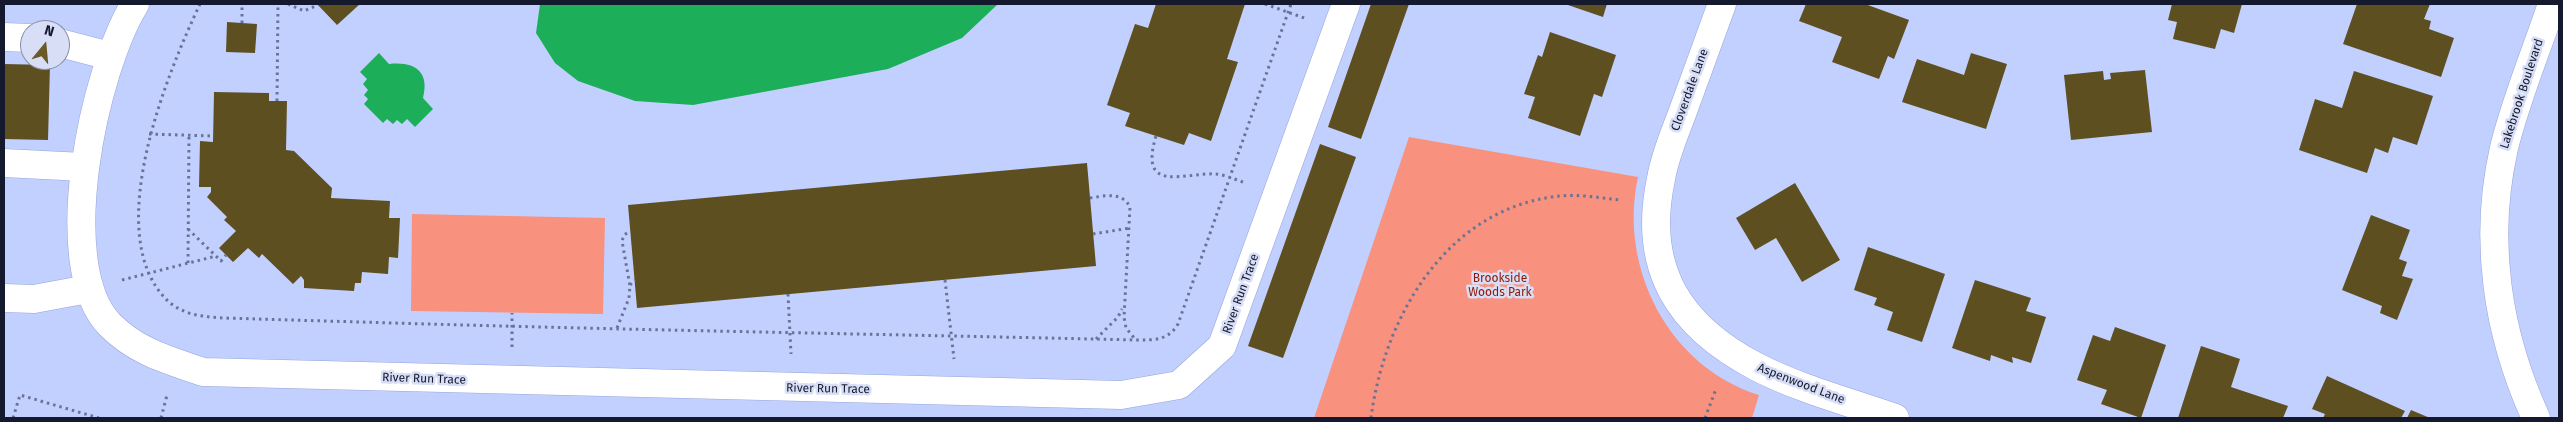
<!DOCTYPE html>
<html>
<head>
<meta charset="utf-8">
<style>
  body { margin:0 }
  #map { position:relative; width:2563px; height:422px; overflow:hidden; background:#c2d0ff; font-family:"Fira Sans",sans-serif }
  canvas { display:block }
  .frame { position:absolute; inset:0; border:5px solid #14192e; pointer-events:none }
  .north { position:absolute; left:20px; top:20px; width:50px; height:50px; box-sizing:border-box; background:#d7def6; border:1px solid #898fa6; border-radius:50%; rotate:17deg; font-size:14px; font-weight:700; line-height:20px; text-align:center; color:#14192e }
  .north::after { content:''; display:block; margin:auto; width:18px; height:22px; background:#6a5a28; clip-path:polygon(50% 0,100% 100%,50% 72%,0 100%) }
</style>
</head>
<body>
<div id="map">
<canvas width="2563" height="422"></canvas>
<div class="frame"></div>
<div class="north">N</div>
</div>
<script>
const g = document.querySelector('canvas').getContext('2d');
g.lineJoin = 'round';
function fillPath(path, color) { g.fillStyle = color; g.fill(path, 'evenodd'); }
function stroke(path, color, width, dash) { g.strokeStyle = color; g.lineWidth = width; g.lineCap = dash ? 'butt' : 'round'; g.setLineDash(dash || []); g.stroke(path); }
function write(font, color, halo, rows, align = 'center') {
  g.font = font + ' "Fira Sans",sans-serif'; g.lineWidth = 5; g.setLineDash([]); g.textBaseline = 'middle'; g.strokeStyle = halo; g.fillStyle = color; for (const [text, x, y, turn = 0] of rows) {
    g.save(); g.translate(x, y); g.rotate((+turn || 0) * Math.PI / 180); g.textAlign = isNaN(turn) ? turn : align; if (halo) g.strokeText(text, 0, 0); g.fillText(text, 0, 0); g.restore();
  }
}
const green = new Path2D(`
  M1409 137 1638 177C1618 268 1669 367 1759 395L1752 418H1314Z
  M412 214 605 218 603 314 411 311Z`);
const water = new Path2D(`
  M540 4H998L962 38 888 69 693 105 635 101 578 81 555 63 536 33Z
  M379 53 389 64C415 61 430 72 423 98L433 109 415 127 407 119 402 124 397 120 393 124 387 119 383 123 364 104 368 99 364 95 368 90 363 84 367 79 360 72Z`);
const building = new Path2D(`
  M317 4H360L337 25Z
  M1156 4H1245L1227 59 1238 62 1211 141 1189 133 1184 145 1125 126 1130 113 1107 105 1135 24 1148 28Z
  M1371 4H1409L1361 139 1328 127Z
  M1565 4H1607L1603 17Z
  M1806 4H1865L1909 20 1894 59 1888 56 1879 79 1832 62 1842 37 1799 21Z
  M2172 4H2242L2234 33 2221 29 2215 49 2173 39 2177 22 2168 20Z
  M2357 4H2430L2424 19 2431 21 2429 29 2454 38 2441 77 2343 44Z
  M227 22 257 24 255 53 226 52Z
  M1550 32 1616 55 1602 97 1594 94 1580 136 1528 118 1535 97 1524 94 1538 55 1542 57Z
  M1971 53 2007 64 1986 129 1902 102 1917 59 1964 75Z
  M4 64 50 65 48 140 4 139Z
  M2145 70 2152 132 2071 140 2064 75 2103 71 2104 80 2111 79 2110 73Z
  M2354 71 2433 96 2417 145 2393 137 2388 153 2375 148 2367 173 2299 150 2315 99 2342 108Z
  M214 92 269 93V101H287L286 150 294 151 332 188 331 198 390 201 389 218H400L398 258 389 257 388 274 362 272 361 283H355L354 291 304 288V280L301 276 293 284 262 254 259 258 248 248 233 262 219 248 236 231 224 220 227 217 207 197 211 192V187H199L200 141 213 142Z
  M1320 144 1356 157 1283 358 1248 346Z
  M1087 163 1096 266 637 308 628 205Z
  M1795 183 1840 260 1802 282 1776 238 1755 250 1736 218Z
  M2371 215 2410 230 2399 259 2407 262 2402 276 2413 279 2397 320 2380 313 2382 306 2342 290Z
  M1868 247 1945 274 1922 342 1887 330 1893 312 1874 305 1877 298 1854 290Z
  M1975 280 2031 298 2026 311 2046 317 2031 363 2012 357 2013 363 1991 355 1990 361 1952 348Z
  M2115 327 2166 345 2141 418 2101 404 2107 390 2077 380 2093 335 2110 341Z
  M2201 346 2240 359 2231 387 2288 406 2283 418H2178Z
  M2327 376 2405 411 2401 418H2323L2325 414 2312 409Z
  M2411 410 2430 418H2407Z`);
const path = new Path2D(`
  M200 4C167 74 102 231 165 298 172 306 182 311 192 314 213 319 236 318 257 319 291 320 326 321 360 322 619 330 878 334 1136 340 1153 340 1168 341 1178 324L1291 4
  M288 4 304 11 318 5
  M1265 4 1307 19
  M242 23V4
  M277 101 278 4
  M149 134 213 136
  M1156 136C1138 195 1185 172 1216 174 1226 175 1236 180 1246 183
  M1090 198C1104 196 1122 191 1130 207L1124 317 1126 328 1135 339
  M188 229 221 261 226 255
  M1093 234 1130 228
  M188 263 189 135
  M122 280 216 256
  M945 280 954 359
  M630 285 635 280
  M788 294 791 354
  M617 328 629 298 630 286 622 241 624 235 630 231
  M1096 339 1118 317 1122 309
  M512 347V313
  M13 418 20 395 99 418
  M161 418 167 395
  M1371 418C1384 317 1447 207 1560 196 1580 194 1601 198 1621 200
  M1705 418 1716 389`);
const street = new Path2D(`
  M135 4C95 68 51 265 110 325 137 352 168 360 203 372L1121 395 1179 385 1222 346 1346 4
  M1722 4C1709 39 1696 75 1683 111 1675 133 1665 155 1661 179 1642 268 1678 326 1757 367 1800 389 1849 402 1895 418
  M4 37 30 38
  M60 43 110 56
  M4 163 83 167
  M4 298 34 299 88 289
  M2536 418C2497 333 2483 240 2504 148 2516 99 2536 52 2552 4`);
const streetNames = [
  ["Cloverdale Lane",1690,90,-70],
  ["Lakebrook Boulevard",2522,94,-72],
  ["River Run Trace",1241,294,-70],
  ["River Run Trace",424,379,2],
  ["Aspenwood Lane",1801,384,21],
  ["River Run Trace",828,389,1]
];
const parkNames = [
  ["Brookside",1500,279],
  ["Woods Park",1500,293]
];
fillPath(green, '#f8917e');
fillPath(water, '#1dae5a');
fillPath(building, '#5e4f20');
stroke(street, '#94a4db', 29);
stroke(path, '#6a7395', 3, [2.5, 4]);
stroke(street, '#fff', 28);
write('12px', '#14192e', '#d7def6', streetNames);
write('12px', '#911705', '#d7def6', parkNames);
</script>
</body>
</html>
